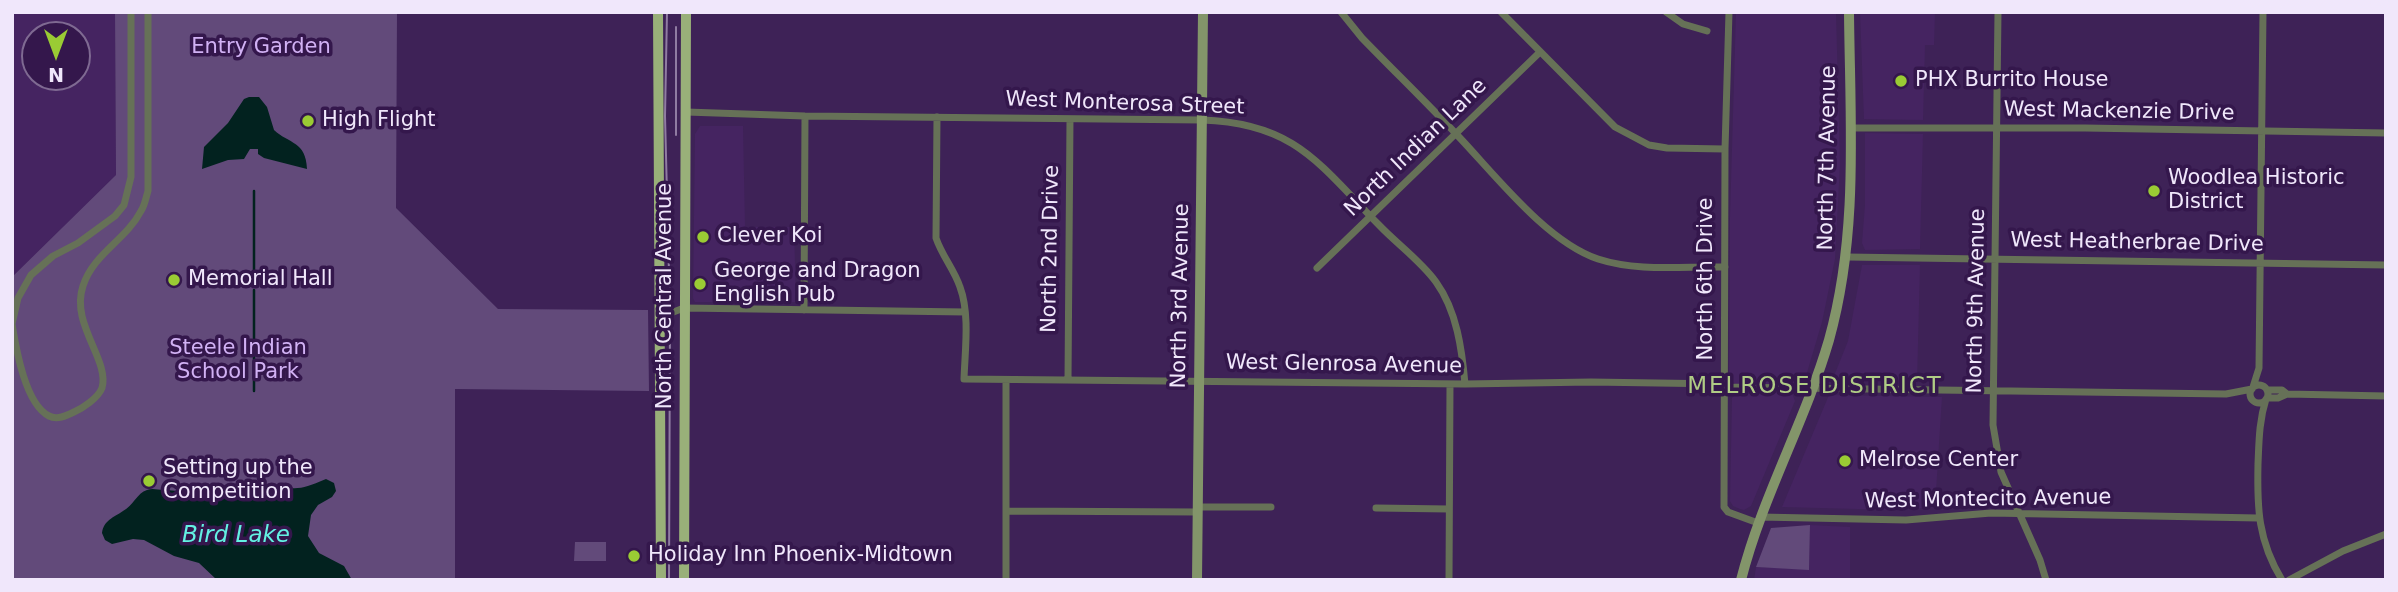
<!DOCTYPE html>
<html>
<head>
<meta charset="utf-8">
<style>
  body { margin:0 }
  #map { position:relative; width:2398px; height:592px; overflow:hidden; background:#3e2257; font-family:"DejaVu Sans",sans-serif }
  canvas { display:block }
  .frame { position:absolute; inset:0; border:14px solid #f0e7fb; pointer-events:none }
  .north { position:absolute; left:21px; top:21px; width:70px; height:70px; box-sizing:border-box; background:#34174c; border:2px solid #7f6a92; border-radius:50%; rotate:180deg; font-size:19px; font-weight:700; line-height:28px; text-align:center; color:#f0e7fb }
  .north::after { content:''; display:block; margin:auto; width:24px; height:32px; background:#9acb34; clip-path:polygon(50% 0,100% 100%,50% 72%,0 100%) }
</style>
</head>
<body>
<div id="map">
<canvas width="2398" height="592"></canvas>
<div class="frame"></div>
<div class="north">N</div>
</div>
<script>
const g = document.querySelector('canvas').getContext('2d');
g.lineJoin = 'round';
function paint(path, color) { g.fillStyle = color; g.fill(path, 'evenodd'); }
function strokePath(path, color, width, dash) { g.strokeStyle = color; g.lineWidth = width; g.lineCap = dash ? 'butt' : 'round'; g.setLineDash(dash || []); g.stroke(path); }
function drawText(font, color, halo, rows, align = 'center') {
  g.font = font + ' "DejaVu Sans",sans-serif'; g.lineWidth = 7; g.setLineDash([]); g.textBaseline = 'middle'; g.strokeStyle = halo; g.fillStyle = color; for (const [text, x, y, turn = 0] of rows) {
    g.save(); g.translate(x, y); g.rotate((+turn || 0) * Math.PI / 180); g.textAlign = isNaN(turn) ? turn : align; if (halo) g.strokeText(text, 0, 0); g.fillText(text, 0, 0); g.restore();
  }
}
paint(new Path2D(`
  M12,12H115L116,175L12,277ZM35,35H77V77H35Z
  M1736,12H1836L1840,164L1835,259L1822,322L1806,376L1803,380L1792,384H1735L1729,380L1730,217Z
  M1860,12H1935L1934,45H1925L1923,120L1864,119Z
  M700,126H743L745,227H794L796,302H695L693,298L695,134Z
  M1865,133L1923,134L1920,249L1865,250L1862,243L1865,205Z
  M1862,265H1920L1917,383L1832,381L1848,341Z
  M1778,392L1792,393L1795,401L1751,506L1744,510L1740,509L1733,506L1730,501L1732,398L1736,394H1770Z
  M1829,395L1942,397L1935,507L1895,510L1782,507Z
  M1810,525L1850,527V580H1754L1756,567L1809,569Z`), '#452461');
paint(new Path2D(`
  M115,12H397L396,208L498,309L648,310L649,391L455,389V580H12V277L116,175Z
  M1810,525L1809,570L1756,567L1771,528Z
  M575,542H606V561H574Z`), '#624a7a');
paint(new Path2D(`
  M249,97H259L267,107L274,130C289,144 306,141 307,169L264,158L258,154V149H250L244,159L228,160L202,169L204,147L228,123L244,99Z
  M326,479L334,483L336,491L332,497L318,505L311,515L308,536L319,553L344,566L352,580H217L199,563L174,556L144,540L133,539L112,544L105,540L102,533C104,520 113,518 123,511C133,506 137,493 147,490C153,488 158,490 163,490C193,491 208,499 237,485L244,492L254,496L267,492L271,485C298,490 300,490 326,479Z`), '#02221f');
strokePath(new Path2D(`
  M254,191V281
  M254,391V290`), '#02221f', 2.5);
strokePath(new Path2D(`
  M1341,12L1362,38C1394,71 1427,103 1459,137C1496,176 1547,242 1598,259C1638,272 1683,266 1725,267
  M1501,12L1615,127L1649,145L1667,148L1725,149
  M1666,12L1683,24L1707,31
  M1729,12L1725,149L1724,507L1728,512L1758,523
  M1998,12L1993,425L2001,472L2040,560L2046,580
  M686,112L805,116L1202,120C1295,123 1319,164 1379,225C1397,244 1421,261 1436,282C1457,311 1462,350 1465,384
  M937,117L936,238C942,256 954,269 960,287C970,314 965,350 964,379L1465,384L1591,382L1724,384
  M1851,128H2085L2386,133
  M1847,257L2386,265
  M1317,268L1540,52
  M804,310L805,116
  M660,317L684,308L965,312
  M12,324C16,348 25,404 49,416C57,420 66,416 74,412C83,408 98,398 102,388C110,360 70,324 83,286C93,254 126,240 141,211C145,205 146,197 148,191V12
  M12,324L18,298L31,275L53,256L78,243L115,216L124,205L131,177V12
  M1068,380L1070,119
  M2250 394a9 9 0 1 1 18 0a9 9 0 1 1-18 0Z
  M1724,387L2226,394L2252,389
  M2253,387L2259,368L2263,12
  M2267,390H2282L2287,394
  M2267,398H2278L2287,394L2386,396
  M2266,399C2259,421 2259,441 2258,464C2257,508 2258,541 2282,580
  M1198,507H1271
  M1376,508L1449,509
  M1006,511L1198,512
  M1760,517L1906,520L1991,513L2258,518
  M1006,580V380
  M1449,580L1450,384
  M2289,580L2343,551L2386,534`), '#667157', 7);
strokePath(new Path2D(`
  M1197,580L1203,12
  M1741,580C1762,497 1805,422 1829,340C1859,233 1850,122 1849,12`), '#83956a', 10);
strokePath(new Path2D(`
  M658,12L661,580
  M684,580L686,12`), '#99b079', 10);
strokePath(new Path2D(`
  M667,12L665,116L670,313L669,580
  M676,135V27`), '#907ca2', 2);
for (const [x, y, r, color] of [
  [1901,81,7,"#9acb34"],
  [308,121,7,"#9acb34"],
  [2154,191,7,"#9acb34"],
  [703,237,7,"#9acb34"],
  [174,280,7,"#9acb34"],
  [700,284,7,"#9acb34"],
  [1845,461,7,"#9acb34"],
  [149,481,7,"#9acb34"],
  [634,556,7,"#9acb34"]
]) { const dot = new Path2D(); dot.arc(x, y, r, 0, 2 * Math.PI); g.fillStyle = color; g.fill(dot); strokePath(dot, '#34174c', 2.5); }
drawText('21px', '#d1b1f4', '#34174c', [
  ["Entry Garden",261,48],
  ["Steele Indian",238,349],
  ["School Park",238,373]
]);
drawText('21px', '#f0e7fb', '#34174c', [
  ["PHX Burrito House",1915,81],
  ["High Flight",322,121],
  ["Woodlea Historic",2168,179],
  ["District",2168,203],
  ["Clever Koi",717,237],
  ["George and Dragon",714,272],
  ["English Pub",714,296],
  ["Memorial Hall",188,280],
  ["Melrose Center",1859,461],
  ["Setting up the",163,469],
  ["Competition",163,493],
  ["Holiday Inn Phoenix-Midtown",648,556]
], 'left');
drawText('21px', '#f0e7fb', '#34174c', [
  ["West Monterosa Street",1125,104,2],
  ["West Mackenzie Drive",2119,112,1],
  ["North Indian Lane",1416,148,-44],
  ["North 7th Avenue",1828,158,-89],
  ["West Heatherbrae Drive",2137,243,1],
  ["North 2nd Drive",1051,249,-89],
  ["North 6th Drive",1707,279,-90],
  ["North Central Avenue",666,296,-90],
  ["North 3rd Avenue",1181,296,-89],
  ["North 9th Avenue",1977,301,-89],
  ["West Glenrosa Avenue",1344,365,1],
  ["West Montecito Avenue",1988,500,-1]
]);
g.letterSpacing = '2px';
drawText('23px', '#b0cc85', '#34174c', [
  ["MELROSE DISTRICT",1815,387]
]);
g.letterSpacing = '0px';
drawText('italic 23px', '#63f1e3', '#34174c', [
  ["Bird Lake",236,536]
]);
</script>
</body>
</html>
